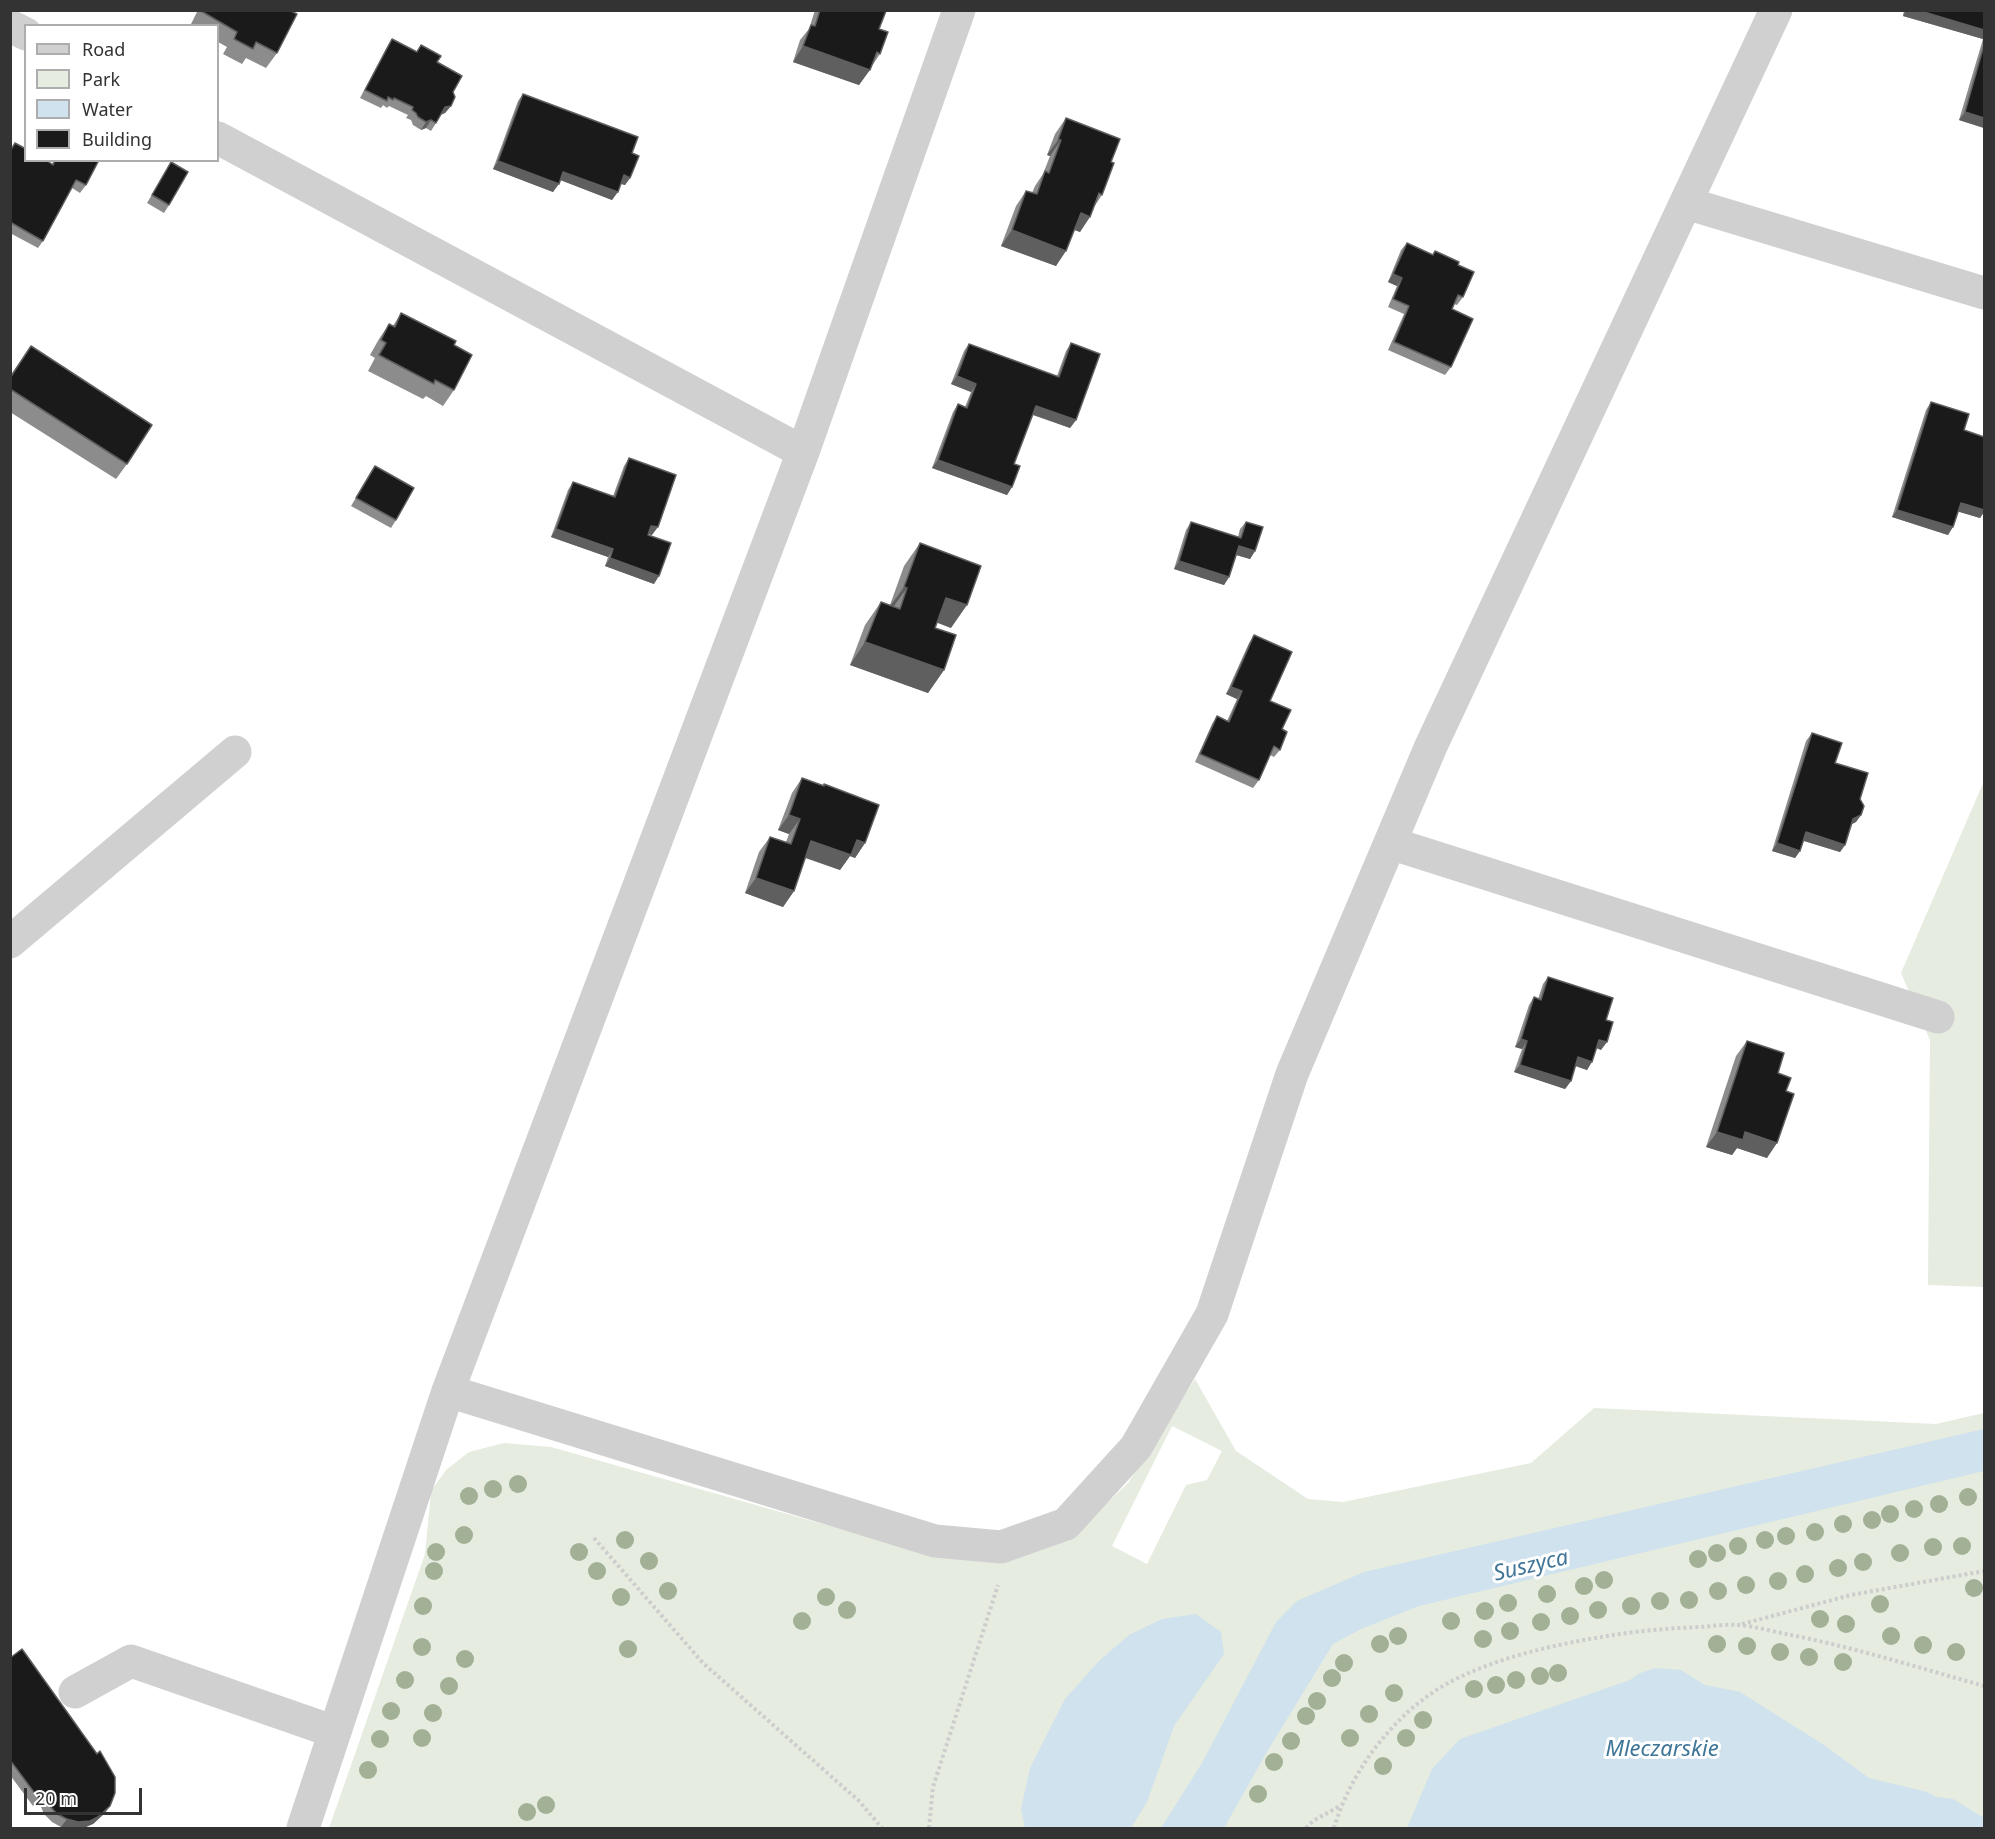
<!DOCTYPE html>
<html>
<head>
<meta charset="utf-8">
<style>
  body { margin:0 }
  #map { position:relative; width:1995px; height:1839px; overflow:hidden; background:#fff; font-family:"Noto Sans",sans-serif }
  canvas { display:block }
  .frame { position:absolute; inset:0; border:12px solid #333; pointer-events:none }
  .legend { position:absolute; left:24px; top:24px; width:195px; height:138px; box-sizing:border-box; background:#fff; border:2px solid #adadad; margin:0; padding:8px 10px; list-style:none; font-size:18px; color:#333 }
  .legend li { display:flex; align-items:center; gap:12px; height:30px }
  .legend b { width:30px; border:2px solid #adadad }
  .scale { position:absolute; left:24px; top:1788px; width:118px; height:27px; box-sizing:border-box; border:3px solid #333; border-top:0; padding-left:8px; font-size:18px; line-height:21px; white-space:nowrap; color:#333; -webkit-text-stroke:4px #fff; paint-order:stroke }
</style>
</head>
<body>
<div id="map">
<canvas width="1995" height="1839"></canvas>
<div class="frame"></div>
<ul class="legend">
<li><b style="height:8px;background:#d0d0d0"></b>Road</li>
<li><b style="height:16px;background:#e6ecdf"></b>Park</li>
<li><b style="height:16px;background:#cfe2ee"></b>Water</li>
<li><b style="height:16px;background:#1a1a1a"></b>Building</li>
</ul>
<div class="scale">20 m</div>
</div>
<script>
const g = document.querySelector('canvas').getContext('2d');
g.lineJoin = 'round';
function paint(path, color) { g.fillStyle = color; g.fill(path, 'evenodd'); }
function strokePath(path, color, width, dash) { g.strokeStyle = color; g.lineWidth = width; g.lineCap = dash ? 'butt' : 'round'; g.setLineDash(dash || []); g.stroke(path); }
function drawText(font, color, halo, rows, align = 'center') {
  g.font = font + ' "Noto Sans",sans-serif'; g.lineWidth = 6; g.setLineDash([]); g.textBaseline = 'middle'; g.strokeStyle = halo; g.fillStyle = color; for (const [text, x, y, turn = 0] of rows) {
    g.save(); g.translate(x, y); g.rotate((+turn || 0) * Math.PI / 180); g.textAlign = isNaN(turn) ? turn : align; if (halo) g.strokeText(text, 0, 0); g.fillText(text, 0, 0); g.restore();
  }
}
paint(new Path2D(`
  M1984,781V1287L1928,1285L1930,1040L1901,973Z
  M1195,1379L1236,1451L1308,1499L1343,1502L1531,1463L1594,1408L1936,1424L1984,1413V1828H329L425,1554L431,1491L446,1470L469,1452L504,1443L551,1447L943,1558L1078,1531L1128,1483ZM1172,1426L1222,1451L1207,1480L1186,1485L1147,1564L1112,1546Z`), '#e6ecdf');
paint(new Path2D(`
  M1984,1429V1471L1419,1606L1361,1629L1333,1644L1268,1750L1224,1828H1161L1202,1763L1276,1622L1297,1601L1364,1572Z
  M1196,1614L1221,1632L1224,1654L1174,1726L1147,1802L1131,1828H1025L1021,1809L1030,1768L1065,1699L1100,1660L1129,1635L1162,1619Z
  M1655,1668L1681,1670L1705,1685L1740,1692L1824,1745L1869,1778L1927,1792L1936,1797L1953,1799L1984,1818V1828H1407L1432,1769L1460,1739L1630,1680L1638,1674Z`), '#cfe2ee');
strokePath(new Path2D(`
  M594,1538L703,1663L859,1801L882,1828
  M1742,1624L1851,1595L1984,1571
  M929,1828L933,1787L998,1585
  M1306,1828L1313,1821L1340,1806
  M1334,1828C1351,1770 1396,1711 1450,1682C1502,1655 1562,1643 1620,1634C1647,1630 1674,1628 1701,1627C1713,1626 1726,1624 1737,1625C1755,1626 1774,1632 1791,1635C1856,1648 1920,1668 1984,1686`), '#cdcdcd', 4, [3, 3]);
strokePath(new Path2D(`
  M10,26L26,34
  M218,138L803,452
  M1686,203L1984,293
  M1390,843L1938,1017
  M10,942L235,752
  M448,1391L935,1541L1001,1547L1066,1524L1136,1447L1212,1314L1292,1074L1431,746L1776,10
  M75,1692L131,1661L335,1732
  M303,1828L448,1391L803,452L959,10`), '#d0d0d0', 33);
g.fillStyle = '#a2b095';
for (const [x, y] of [
  [518,1484],
  [493,1489],
  [469,1496],
  [1968,1497],
  [1939,1504],
  [1914,1509],
  [1890,1514],
  [1872,1520],
  [1843,1524],
  [1815,1532],
  [464,1535],
  [1786,1536],
  [625,1540],
  [1765,1540],
  [1738,1546],
  [1962,1546],
  [1933,1547],
  [436,1552],
  [579,1552],
  [1717,1553],
  [1900,1553],
  [1698,1559],
  [649,1561],
  [1863,1562],
  [1838,1568],
  [434,1571],
  [597,1571],
  [1805,1574],
  [1604,1580],
  [1778,1581],
  [1746,1585],
  [1584,1586],
  [1974,1588],
  [668,1591],
  [1718,1591],
  [1547,1594],
  [621,1597],
  [826,1597],
  [1689,1600],
  [1660,1601],
  [1508,1603],
  [1880,1604],
  [423,1606],
  [1631,1606],
  [847,1610],
  [1598,1610],
  [1485,1611],
  [1570,1616],
  [1820,1619],
  [802,1621],
  [1451,1621],
  [1541,1622],
  [1846,1624],
  [1510,1631],
  [1398,1636],
  [1891,1636],
  [1483,1639],
  [1380,1644],
  [1717,1644],
  [1923,1645],
  [1747,1646],
  [422,1647],
  [628,1649],
  [1780,1652],
  [1956,1652],
  [1809,1657],
  [465,1659],
  [1843,1662],
  [1344,1663],
  [1558,1673],
  [1540,1676],
  [1332,1678],
  [405,1680],
  [1516,1680],
  [1496,1685],
  [449,1686],
  [1474,1689],
  [1394,1693],
  [1317,1701],
  [391,1711],
  [433,1713],
  [1369,1714],
  [1306,1716],
  [1423,1720],
  [422,1738],
  [1350,1738],
  [1406,1738],
  [380,1739],
  [1291,1741],
  [1274,1762],
  [1383,1766],
  [368,1770],
  [1258,1794],
  [546,1805],
  [527,1812]
]) { g.beginPath(); g.arc(x, y, 9, 0, 2 * Math.PI); g.fill(); }
paint(new Path2D(`
  M198,10H289L277,53L266,68L246,58L242,64L223,54L227,47L218,42V26H190Z
  M815,10L886,11L879,29L880,54L859,85L793,62L800,40L809,29Z
  M1904,10H1984V128L1959,120L1983,39L1903,16Z
  M392,39L416,52L421,45L437,62L453,92L451,106L445,113L441,115L431,131L426,128L421,130L413,125L411,120L406,118L408,115L389,106L387,108L383,105L381,108L360,98L387,47Z
  M523,94L632,153L630,178L625,185L621,184L612,200L560,180L553,192L493,169L518,101Z
  M1066,118L1111,162L1102,195L1094,207L1080,232L1074,230L1056,266L1001,246L1016,206L1026,191L1032,193L1035,186L1043,174L1050,156L1047,155L1055,134Z
  M10,147L52,164L54,160H99L86,185L80,193L72,188L43,241L38,248L10,233Z
  M171,162L169,205L164,213L147,203Z
  M1407,243L1432,255L1435,251L1458,265L1463,297L1457,305L1454,304L1452,309L1451,367L1445,375L1388,350L1404,314L1388,307L1397,286L1388,282L1401,250Z
  M401,313L454,345V390L443,406L426,396L423,399L368,371L375,358L370,355L379,339L389,324L393,326Z
  M1071,343L1076,420L1070,428L1033,414L1014,464L1012,487L1007,495L932,468L953,412L958,404L965,407L971,392L951,384L964,351L969,344L1057,376L1066,351Z
  M31,346L127,464L116,479L10,412V376Z
  M1931,402L1964,430L1984,437V512L1980,518L1958,511L1948,535L1892,517L1926,410Z
  M629,458L652,535L648,534L654,584L605,566L608,557L551,537L568,490L573,482L613,496L624,466Z
  M375,466L396,520L391,528L351,506Z
  M1191,522L1238,537L1240,529L1246,522L1255,551L1250,559L1236,555L1229,577L1224,585L1174,569L1186,530Z
  M920,543L951,628L937,622L935,628L944,670L928,693L850,665L865,625L881,602L890,605L904,566Z
  M1254,635L1270,701L1282,729L1280,750L1274,757L1270,755L1259,780L1253,788L1195,762L1212,724L1217,716L1227,721L1237,699L1226,694L1249,643Z
  M1812,733L1835,763L1860,799L1861,815L1856,822L1852,824L1845,845L1840,852L1804,841L1800,851L1795,858L1772,851L1806,741Z
  M802,778L823,785L824,784L865,843L855,858L850,856L840,870L805,858L794,891L783,907L745,893L759,852L770,837L786,842L789,834L778,830L792,793Z
  M1548,977L1606,1020L1601,1050L1597,1048L1587,1070L1575,1066L1571,1081L1565,1089L1514,1072L1522,1049L1515,1047L1529,1005L1534,997L1538,999L1543,984Z
  M1747,1041L1778,1073L1786,1091L1767,1158L1737,1148L1732,1155L1706,1147L1736,1056Z
  M10,1658L105,1813L93,1824L61,1827L52,1822L44,1814L39,1802L33,1806L10,1775Z`), '#8c8c8c');
paint(new Path2D(`
  M1906,10H1917L1984,30V37L1983,39L1903,16Z
  M803,46L870,70L859,85L793,62Z
  M451,106L445,113L440,115L445,107Z
  M1965,112L1984,118V128L1959,120Z
  M431,120L426,128L421,130L426,122Z
  M1058,140H1061L1050,156L1047,155Z
  M498,161L559,184L553,192L493,169Z
  M563,172L618,192L612,200L558,179Z
  M624,175L630,178L625,185L618,183Z
  M1081,213L1090,217L1080,232L1070,228Z
  M1012,230L1066,251L1056,266L1001,246Z
  M1393,274L1402,278L1397,286L1388,282Z
  M957,376L976,384L971,392L951,384Z
  M1036,406L1076,420L1070,428L1030,414Z
  M938,460L1012,487L1007,495L932,468Z
  M1961,503L1984,510V512L1980,518L1956,511Z
  M1897,510L1953,527L1948,535L1892,517Z
  M651,526L658,527L652,535L645,533Z
  M556,529L613,549L608,557L551,537Z
  M1239,546L1255,551L1250,559L1233,554Z
  M610,558L659,576L654,584L605,566Z
  M1179,561L1229,577L1224,585L1174,569Z
  M904,587L907,588L891,610L888,609Z
  M946,598L967,605L951,628L930,620Z
  M865,642L944,670L928,693L850,665Z
  M1231,687L1242,691L1237,699L1226,694Z
  M789,815L800,819L789,834L778,830Z
  M1861,815L1856,822L1848,826L1853,819Z
  M1806,832L1845,845L1840,852L1801,840Z
  M857,840L865,843L855,858L850,856L840,870L801,856L811,841Z
  M1777,843L1800,851L1795,858L1772,851Z
  M756,878L794,891L783,907L745,893Z
  M1521,1039L1527,1041L1522,1049L1515,1047Z
  M1599,1040L1607,1042L1601,1050L1594,1047Z
  M1578,1057L1592,1062L1587,1070L1573,1065Z
  M1520,1065L1571,1081L1565,1089L1514,1072Z
  M1717,1132H1745L1777,1143L1767,1158L1737,1148L1732,1155L1706,1147Z
  M45,1794L39,1802L33,1806L39,1799Z
  M110,1806L105,1813L93,1824L84,1828H68L61,1827L67,1819Z`), '#5f5f5f');
const building = new Path2D(`
  M289,10L297,14L277,53L256,42L253,49L234,39L237,32L201,11Z
  M820,10L886,11L879,29L888,32L880,54L877,52L870,70L803,46L811,25L815,26Z
  M1917,10H1984V30Z
  M392,39L417,52L421,45L441,56L437,62L462,76L453,92L455,97L451,106L445,107L436,123L431,120L426,122L418,117L416,113L412,110L413,107L394,98L393,100L388,97L387,101L365,90Z
  M1984,45V118L1965,112Z
  M523,94L638,137L632,153L639,156L630,178L624,175L618,192L563,172L559,184L498,161Z
  M1066,118L1120,139L1111,162L1114,163L1102,195L1099,193L1090,217L1081,213L1066,251L1012,230L1026,191L1037,194L1045,171L1049,173L1061,140H1058Z
  M15,143L26,149V160H46L53,165L55,160H99L86,185L76,180L43,241L10,222V147L12,148Z
  M171,162L188,172L169,205L152,195Z
  M1407,243L1433,255L1435,251L1459,262L1458,265L1474,272L1463,297L1458,295L1452,309L1473,319L1451,367L1394,342L1409,306L1393,299L1402,278L1393,274Z
  M401,313L456,341L454,345L472,355L454,390L435,380L434,384L379,355L386,343L381,340L389,324L395,327Z
  M1071,343L1100,354L1076,420L1036,406L1014,464L1020,466L1012,487L938,460L958,404L967,408L976,384L957,376L969,344L1059,377Z
  M31,346L152,425L127,464L10,389V378Z
  M1931,402L1969,414L1964,430L1984,437V510L1961,503L1953,527L1897,510Z
  M629,458L676,475L658,527L651,526L648,535L671,543L659,576L610,558L613,549L556,529L573,482L615,497Z
  M375,466L414,488L396,520L356,498Z
  M1191,522L1241,538L1246,522L1263,527L1255,551L1239,546L1229,577L1179,561Z
  M920,543L981,566L967,605L946,598L935,628L956,635L944,670L865,642L881,602L900,609L907,588L904,587Z
  M1254,635L1292,652L1270,701L1291,710L1282,729L1287,732L1280,750L1274,746L1259,780L1200,754L1217,716L1229,722L1242,691L1231,687Z
  M1812,733L1842,743L1835,763L1868,773L1860,799L1864,806L1861,815L1853,819L1845,845L1806,832L1800,851L1777,843Z
  M802,778L824,786V784L879,805L865,843L857,840L851,855L811,841L794,891L756,878L770,837L791,844L800,819L789,815Z
  M1548,977L1613,998L1606,1020L1613,1022L1607,1042L1599,1040L1592,1062L1578,1057L1571,1081L1520,1065L1527,1041L1521,1039L1534,997L1541,1000Z
  M1747,1041L1784,1053L1778,1073L1791,1078L1786,1091L1794,1094L1777,1143L1745,1132L1743,1140L1717,1132Z
  M22,1649L97,1754L100,1751L115,1777V1793L110,1806L98,1817L90,1821L78,1822L67,1819L57,1814L50,1806L45,1794L39,1799L10,1760V1658Z`);
paint(building, '#1a1a1a');
strokePath(building, '#5f5f5f', 1.5);
drawText('italic 22px', '#3f7597', '#fff', [
  ["Suszyca",1531,1566,-13],
  ["Mleczarskie",1662,1750]
]);
</script>
</body>
</html>
